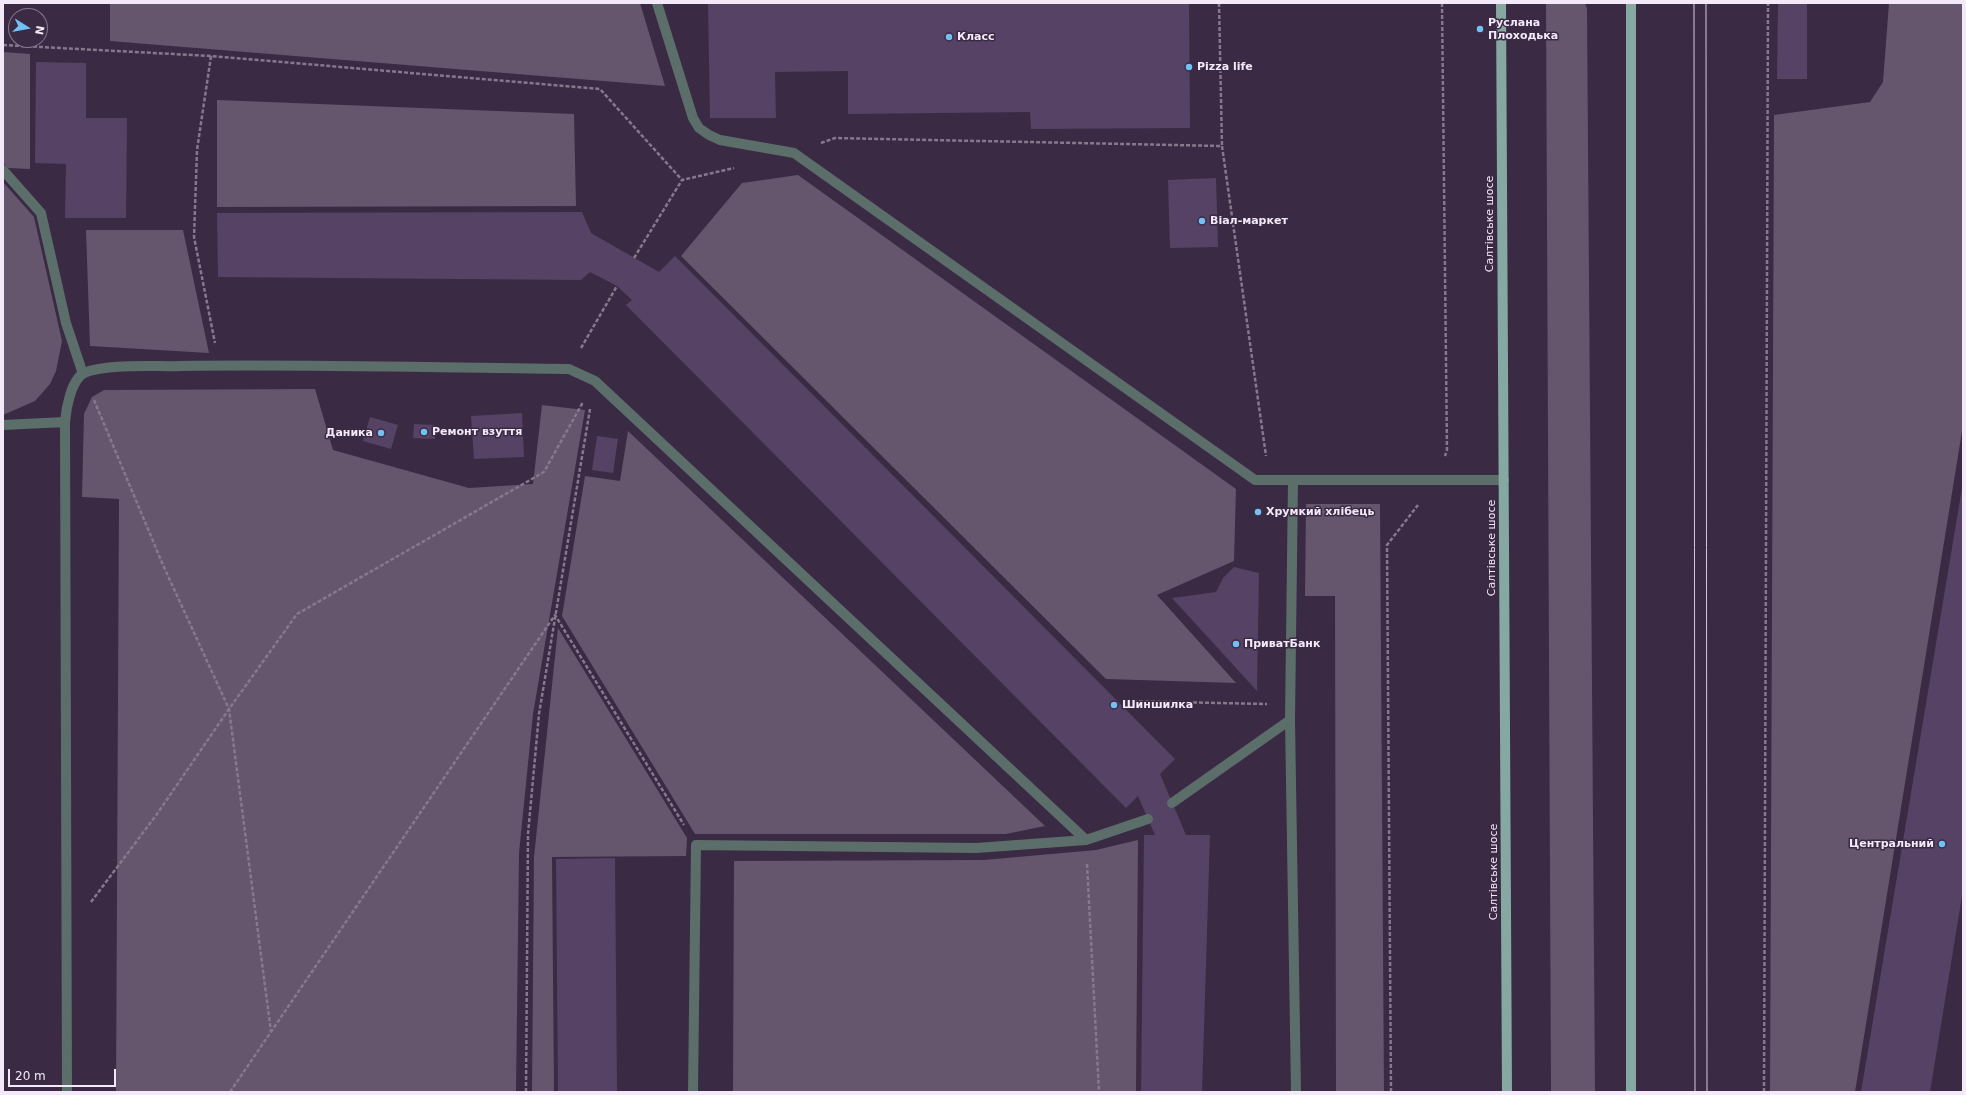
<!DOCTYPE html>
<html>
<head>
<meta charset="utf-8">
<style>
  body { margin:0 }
  #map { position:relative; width:1966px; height:1095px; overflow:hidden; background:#3b2a43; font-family:"DejaVu Sans",sans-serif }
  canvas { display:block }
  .frame { position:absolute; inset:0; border:4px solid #f3e9f9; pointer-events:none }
  .north { position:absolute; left:8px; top:8px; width:40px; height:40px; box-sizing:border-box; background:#3b2a43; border:1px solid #85768c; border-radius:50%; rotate:101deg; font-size:11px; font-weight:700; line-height:16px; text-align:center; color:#f3e9f9 }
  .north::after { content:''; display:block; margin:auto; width:14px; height:18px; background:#72c1f5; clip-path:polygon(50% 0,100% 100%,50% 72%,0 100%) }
  .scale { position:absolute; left:8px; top:1069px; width:108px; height:18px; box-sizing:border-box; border:2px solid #f3e9f9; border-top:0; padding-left:5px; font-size:12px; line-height:14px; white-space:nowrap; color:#f3e9f9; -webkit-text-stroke:3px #3b2a43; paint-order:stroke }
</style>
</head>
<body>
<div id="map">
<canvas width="1966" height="1095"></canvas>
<div class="frame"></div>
<div class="north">N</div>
<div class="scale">20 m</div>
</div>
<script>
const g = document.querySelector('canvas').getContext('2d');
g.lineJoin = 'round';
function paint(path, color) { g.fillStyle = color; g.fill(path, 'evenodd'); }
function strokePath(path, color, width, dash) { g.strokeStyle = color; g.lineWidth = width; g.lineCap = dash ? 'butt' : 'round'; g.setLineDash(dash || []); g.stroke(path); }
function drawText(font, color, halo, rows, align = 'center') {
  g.font = font + ' "DejaVu Sans",sans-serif'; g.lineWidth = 3; g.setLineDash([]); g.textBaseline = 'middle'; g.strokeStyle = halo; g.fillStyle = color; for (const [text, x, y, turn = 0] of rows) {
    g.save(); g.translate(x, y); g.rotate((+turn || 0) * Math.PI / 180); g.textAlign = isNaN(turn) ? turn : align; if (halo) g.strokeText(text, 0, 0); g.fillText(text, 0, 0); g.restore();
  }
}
paint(new Path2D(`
  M110,3H640L665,86L110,41Z
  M1546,3H1585L1587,9L1595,1092H1551Z
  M1889,3H1963V425L1855,1092H1770L1774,115L1870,102L1883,82Z
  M3,52L30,54V169L8,168L3,163Z
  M217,100L574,114L576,206L217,207Z
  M798,175L1236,489L1234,561L1157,595L1236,683L1106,679L681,256L742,183Z
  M3,182L34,217L62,341L56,371L50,384L35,401L3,415Z
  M86,230H183L209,353L90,346Z
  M315,389L333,450L469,488L533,484L542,405L585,410L533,714L519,853L516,1092H116L119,499L82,497L84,414L92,397L104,390Z
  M628,431L1045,826L1006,834H695L562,616L585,476L620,481Z
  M1306,504H1380L1384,1092H1336L1335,596H1305Z
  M558,628L687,838L686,856L552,857L554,1092H532L534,857Z
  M1138,840L1136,1092H733L734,861L984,860L1096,850Z`), '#65556d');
paint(new Path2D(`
  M708,3H1189L1190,128L1031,129L1030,112L848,114V71L775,72L776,118H710Z
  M1778,3H1807V79H1777Z
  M36,62L86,63V118H127L126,218H65L66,164L35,163Z
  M1216,178L1218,247L1170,248L1168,180Z
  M582,212L591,233L659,272L675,256L1175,759L1160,774L1186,835H1210L1202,1092H1141L1144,835H1155L1138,796L1126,808L626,305L632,300L617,286L590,272L581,280L218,277L217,213Z
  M522,413L524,457L474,459L471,416Z
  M370,417L398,425L391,449L363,441Z
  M414,424L435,425V439L413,438Z
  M597,436L618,439L613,473L592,470Z
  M1962,488L1963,890L1930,1092H1861Z
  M1234,567L1259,573L1257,691L1172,598L1216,592L1223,578Z
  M615,858L617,1092H558L556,859Z`), '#564264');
strokePath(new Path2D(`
  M1219,3L1222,146
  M1442,3L1447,450L1445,456
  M3,45L211,56L600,89L682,180
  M211,56L197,150L194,237L215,343
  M821,143L835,138L1222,146L1266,456
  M634,258L682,180L734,168
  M581,348L617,286
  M94,400L163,565L229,709L271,1032
  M1127,701L1267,704
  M1087,864L1099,1092
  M91,902L157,814L229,709L297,614L544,472L583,402
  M230,1092L555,615L684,825
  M526,1092L528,834L539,714L590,409
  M1391,1092L1387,545L1418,505
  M1764,1092L1768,3`), '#86788d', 2.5, [4, 2]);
strokePath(new Path2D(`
  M657,3L693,118L699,128L709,135L720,140L794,153L1255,480H1504
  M3,170L41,213L66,323L83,374
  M65,422C66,409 71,380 84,373C106,363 156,367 181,366C310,364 440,368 569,369L595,381L1086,840L1148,819
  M3,425L65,422L67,1092
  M1290,720L1296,1092
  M1172,803L1290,720L1293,480
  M693,1092L696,845L976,848L1086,840`), '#5c6e6a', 10);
strokePath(new Path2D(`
  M1501,3L1507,1092
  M1631,3V1092`), '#85a9a1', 10);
strokePath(new Path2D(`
  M1694,3L1695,1092
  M1706,3L1707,1092`), '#d7cbdd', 1);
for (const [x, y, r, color] of [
  [1480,29,4,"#72c1f5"],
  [949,37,4,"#72c1f5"],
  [1189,67,4,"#72c1f5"],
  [1202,221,4,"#72c1f5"],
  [424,432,4,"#72c1f5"],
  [381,433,4,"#72c1f5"],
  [1258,512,4,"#72c1f5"],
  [1236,644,4,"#72c1f5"],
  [1114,705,4,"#72c1f5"],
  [1942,844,4,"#72c1f5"]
]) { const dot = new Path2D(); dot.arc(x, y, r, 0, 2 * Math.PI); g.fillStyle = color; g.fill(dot); strokePath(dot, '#3b2a43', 1.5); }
drawText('bold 11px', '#f3e9f9', '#3b2a43', [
  ["Руслана",1488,23],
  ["Плоходька",1488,36],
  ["Класс",957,37],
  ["Pizza life",1197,67],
  ["Віал-маркет",1210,221],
  ["Ремонт взуття",432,432],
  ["Даника",373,433,"right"],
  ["Хрумкий хлібець",1266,512],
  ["ПриватБанк",1244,644],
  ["Шиншилка",1122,705],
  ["Центральний",1934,844,"right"]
], 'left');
drawText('11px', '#f3e9f9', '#3b2a43', [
  ["Салтівське шосе",1490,224,-90],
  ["Салтівське шосе",1492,548,-90],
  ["Салтівське шосе",1494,872,-90]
]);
</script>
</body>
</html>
